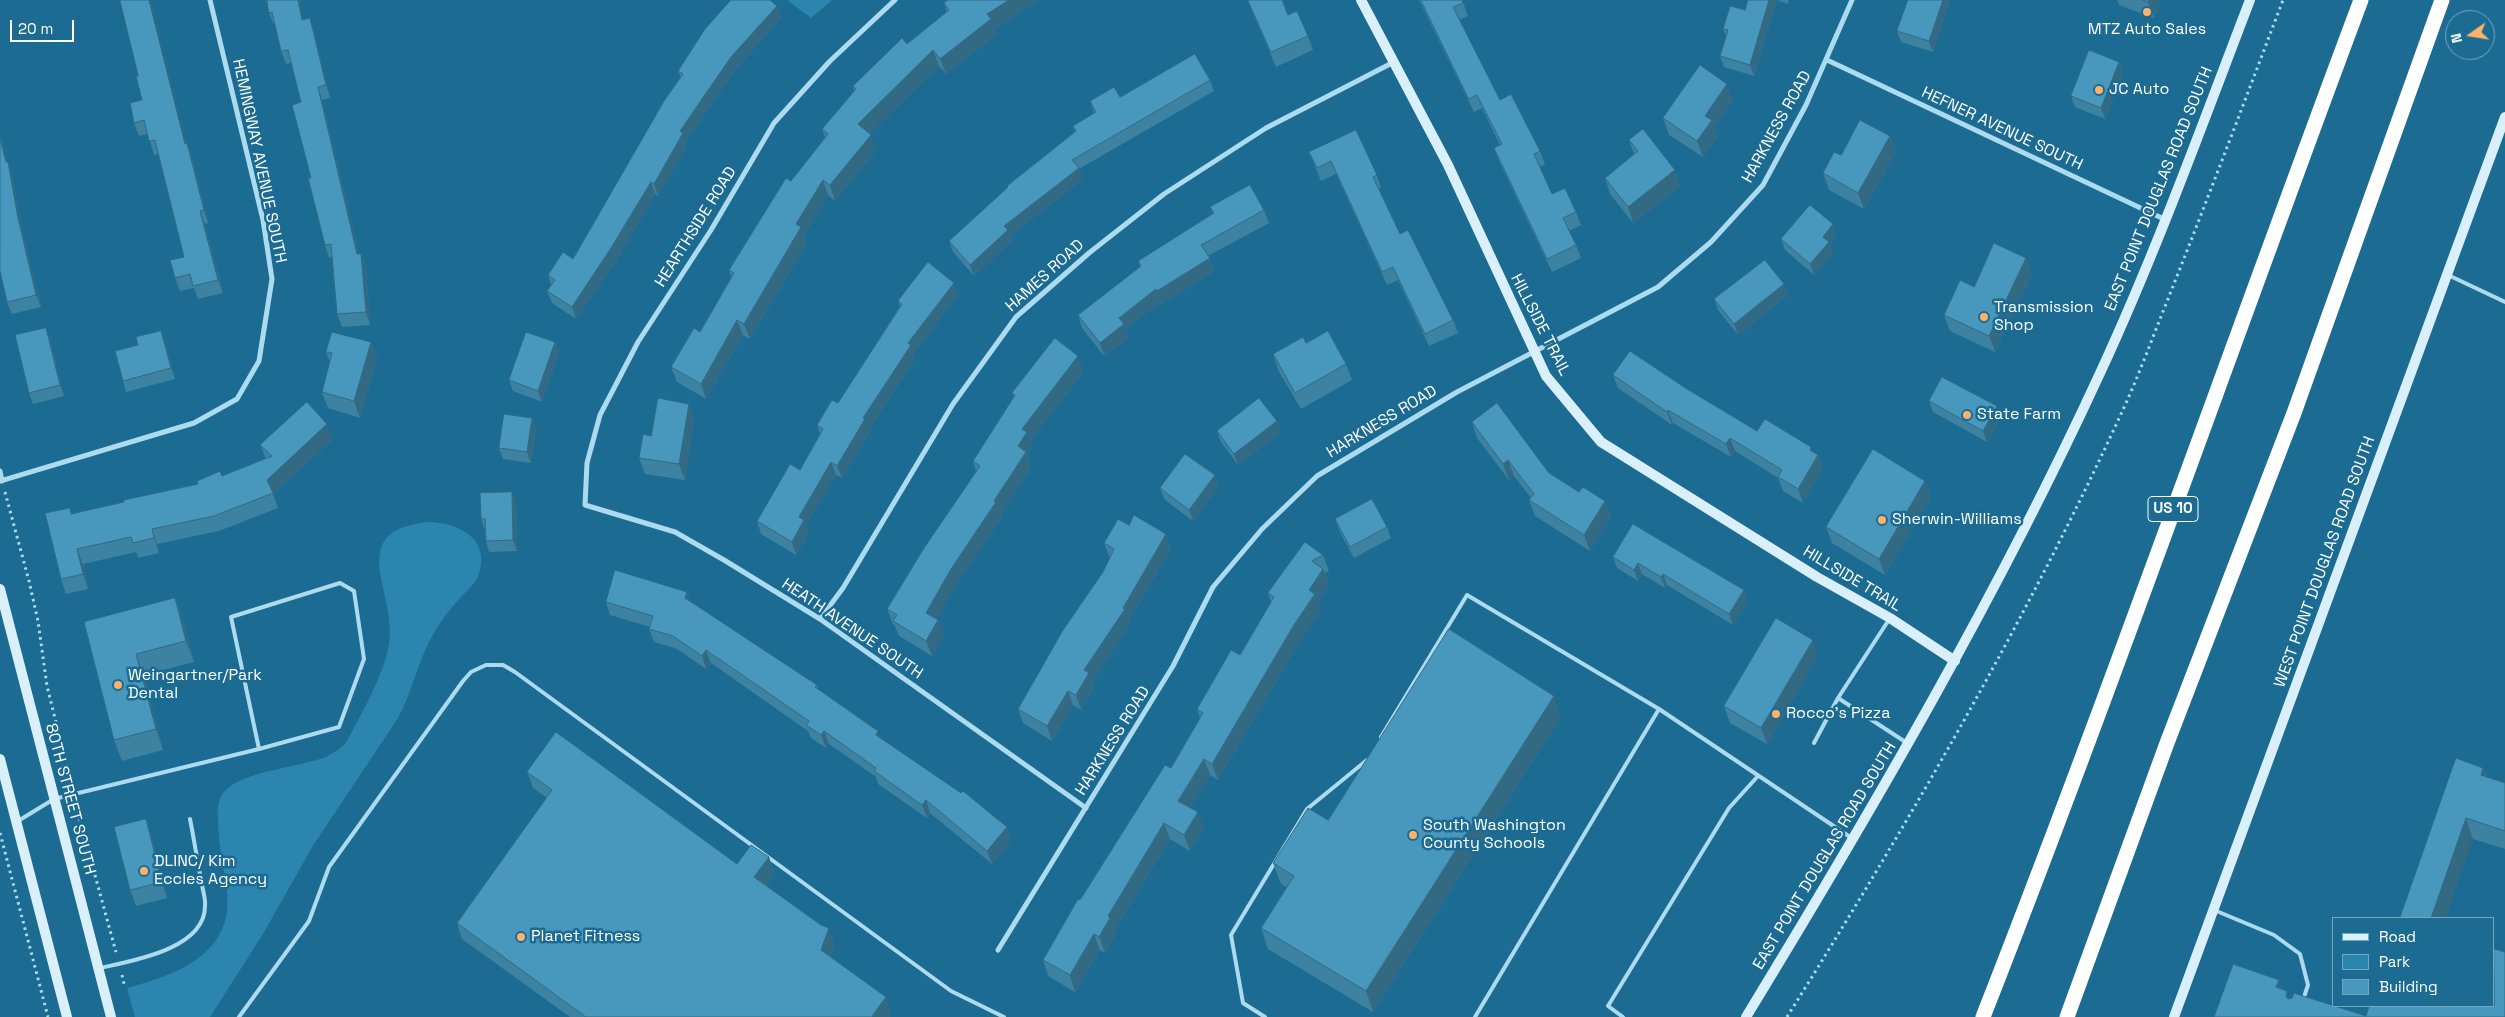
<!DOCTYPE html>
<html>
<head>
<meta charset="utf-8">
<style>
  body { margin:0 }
  #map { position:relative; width:2505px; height:1017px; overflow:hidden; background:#1b6b93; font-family:"Space Grotesk",sans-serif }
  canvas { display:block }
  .legend { position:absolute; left:2332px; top:917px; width:162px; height:90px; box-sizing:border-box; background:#1b6b93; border:1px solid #76a6be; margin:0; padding:6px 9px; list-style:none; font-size:15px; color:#fff }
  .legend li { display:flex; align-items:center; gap:10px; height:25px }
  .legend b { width:25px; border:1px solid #76a6be }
  .north { position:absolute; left:2445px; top:10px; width:50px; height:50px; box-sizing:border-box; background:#1b6b93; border:1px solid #76a6be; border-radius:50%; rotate:257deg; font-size:14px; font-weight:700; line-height:20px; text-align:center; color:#fff }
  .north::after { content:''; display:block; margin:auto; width:18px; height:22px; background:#ffb16a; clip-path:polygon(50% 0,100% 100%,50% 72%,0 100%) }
  .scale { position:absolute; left:10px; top:20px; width:64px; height:22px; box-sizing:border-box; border:2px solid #fff; border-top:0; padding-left:6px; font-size:15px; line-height:18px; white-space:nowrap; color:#fff; -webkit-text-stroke:4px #1b6b93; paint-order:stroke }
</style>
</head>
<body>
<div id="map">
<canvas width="2505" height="1017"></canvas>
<ul class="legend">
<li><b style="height:6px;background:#d9f0fb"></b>Road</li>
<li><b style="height:14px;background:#2b85af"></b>Park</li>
<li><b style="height:14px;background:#4897bc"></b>Building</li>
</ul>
<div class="north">N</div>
<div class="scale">20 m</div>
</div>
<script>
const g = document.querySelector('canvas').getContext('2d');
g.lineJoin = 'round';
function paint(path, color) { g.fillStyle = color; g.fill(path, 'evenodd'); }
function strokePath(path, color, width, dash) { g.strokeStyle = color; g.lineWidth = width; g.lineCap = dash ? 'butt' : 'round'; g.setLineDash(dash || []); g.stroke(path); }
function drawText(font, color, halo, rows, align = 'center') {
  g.font = font + ' "Space Grotesk",sans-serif'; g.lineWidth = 5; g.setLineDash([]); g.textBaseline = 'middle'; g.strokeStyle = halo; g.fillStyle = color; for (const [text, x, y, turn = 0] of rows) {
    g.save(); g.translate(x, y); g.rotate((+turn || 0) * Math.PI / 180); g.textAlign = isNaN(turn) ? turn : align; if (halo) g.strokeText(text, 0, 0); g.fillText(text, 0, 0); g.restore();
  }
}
paint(new Path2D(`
  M787,0H832L811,18Z
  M428,522C460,522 494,541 477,579C473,585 467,591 462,596C451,608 441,620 434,633C418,659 413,691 398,718L314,844L263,934L210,1017H135L127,988C176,975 234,954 227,891C224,867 218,844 218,819C217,808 218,796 228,788C248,771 299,767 326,757L338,750L346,743C361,714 383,677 389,645C398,593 342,531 428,522Z`), '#2b85af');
strokePath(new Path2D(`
  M5,492L29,581L38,621L47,686L71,783
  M76,806L116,952
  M0,833L48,1017
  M122,975L124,984
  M1787,1017C1909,822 2025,623 2121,414C2137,380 2150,344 2164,309C2205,206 2244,103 2283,0`), '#acdaef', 3, [2.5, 4]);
strokePath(new Path2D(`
  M2448,275L2505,302
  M1890,618L1838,698L1907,743
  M1381,737L1467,595L1659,709
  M1814,743L1838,698
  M18,821L54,799L259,749L231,617L340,583L354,591L364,659L339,727L259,749
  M2214,910L2274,935L2300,954L2308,985L2303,1000
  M100,968C132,961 205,949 205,906C206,898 202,888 201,880C197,859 194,839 190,819
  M239,1017L309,921L329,867L463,681L471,672L486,665H503L515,672L951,991L1004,1017
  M1265,1017L1243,1003L1231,935L1307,809L1367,760
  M1475,1017L1659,709L1853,839
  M1623,1017L1608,1006L1729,808L1758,776`), '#acdaef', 4);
strokePath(new Path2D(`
  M895,0L830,61L774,123L711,230L638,342L600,415L587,463L585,505L675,532L724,560L820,619L1086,808
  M1827,60L2166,220
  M0,471L2,481
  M0,481L194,423L237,399L259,361L272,279L263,220L210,0
  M820,619L843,588L953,404L1016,317L1089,253L1164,194L1266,128L1394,62
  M998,950L1173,666L1213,587L1262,529L1317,476L1457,392L1658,287L1711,242L1763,185L1806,105L1852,0`), '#acdaef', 5);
strokePath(new Path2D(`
  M1361,0L1448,165L1546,376L1601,442L1817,577L1890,618L1955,661
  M0,589L111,1017
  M0,759L67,1017
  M1746,1017C1874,807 1998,595 2101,371C2157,250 2202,125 2250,0
  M2174,1017L2505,117`), '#d9f0fb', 10);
strokePath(new Path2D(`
  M1983,1017C2115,680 2234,339 2361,0
  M2067,1017L2167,743L2294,413L2442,0`), '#fff', 15);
paint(new Path2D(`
  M267,0L304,20L310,18L314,31L330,98L322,100L359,254H361L366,267L370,325L342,327L337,314L332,257L329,258L325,245L311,178L301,102L291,63L286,64L281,51L275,25H274L269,13Z
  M948,0H1039L994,29L996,35L946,74L939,66L869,134L876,151L835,201L828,195L804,236L807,243L750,339L743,335L706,399L677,382L671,367L700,332L731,277L729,270L791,181L825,138L822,129L854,91L853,86L947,12L944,3Z
  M1247,0H1282L1288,15L1308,36L1313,50L1276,67Z
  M1419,0H1462L1468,16L1459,20L1500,100L1540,151L1545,164L1540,167L1552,194L1576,212L1581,225L1569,231L1576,245L1581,258L1552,272L1499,161L1494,148L1500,145L1482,108L1474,112Z
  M1748,0H1789L1788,4L1777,0L1754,76L1724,67L1720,56L1726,36L1723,29L1745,10Z
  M1908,0H1948L1949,3L1933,52L1901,42L1897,31Z
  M2117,0H2161L2154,18L2119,5Z
  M777,6L781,18L736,69L686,141L687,145L658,196L655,194L616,261L576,319L552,303L547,291L551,285L548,275L573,259L681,78L678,71Z
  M2119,62L2123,73L2105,119L2075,107L2071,96Z
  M1210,80L1214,91L1079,169L1083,179L1010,236L1012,241L974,276L953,252L949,241L1008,188L1007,186L1075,132L1073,126L1094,113L1090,101L1120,97Z
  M142,100L186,143H187L192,156L208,223L205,224L223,293L198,299L194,288L180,291L175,278L184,257L158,154L154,155L148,134L139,136L134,123Z
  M1733,100L1714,127L1718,136L1703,157L1669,135L1663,118Z
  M0,134L7,162L12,174L22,230L41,307L12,314L7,302L0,271Z
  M1890,136L1896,152L1864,209L1829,190L1823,173L1841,155Z
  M1629,140L1681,186L1633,223L1610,194L1605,178L1634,154Z
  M1309,152L1377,175L1381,188L1379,189L1400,234L1453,320L1458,333L1429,346L1398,280L1387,285L1336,174L1321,181L1314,164Z
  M1210,207L1264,210L1269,223L1208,256L1214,271L1162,304L1161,302L1125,329L1129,338L1104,356L1082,328L1078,315L1140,267L1138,261L1213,214Z
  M1837,235L1830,244L1833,253L1814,275L1785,250L1781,239Z
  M2026,258L2032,275L1995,352L1950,331L1944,315L1974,287Z
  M1784,284L1788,295L1738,335L1718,310L1714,299Z
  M958,295L914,353L916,357L869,430L870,432L842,478L836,475L806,525L809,533L796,555L761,534L757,521L800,470L820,434L817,425L838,403L900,306L898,301Z
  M46,328L50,339L64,396L33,404L29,393Z
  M165,342L175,379L126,392L123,381Z
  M371,342L377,358L360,418L328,408L322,392L330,362L326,352Z
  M555,342L559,353L542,402L513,391L509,380Z
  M1306,343L1346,364L1352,380L1301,409L1278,370L1273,354Z
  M1084,371L1030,441L1032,447L1027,455L1031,467L1001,514L1002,517L956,584L936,619L944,635L932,656L899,636L895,626L893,624L887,609L976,472L973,461L1014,397L1012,393Z
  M1613,375L1687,389L1757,431L1812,451L1818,455L1823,468L1803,503L1783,491L1778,478L1735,451L1731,457L1673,423L1672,425L1618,388Z
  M1929,401L2001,417L1987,442L1933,412Z
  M532,418L536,429L531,463L503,459L499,448Z
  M694,420L685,480L645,474L639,458L651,436Z
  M1277,421L1281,432L1238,465L1221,442L1217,431Z
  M1472,422L1579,492L1605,501L1611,517L1590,551L1535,516L1529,500L1531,498L1514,476L1509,480L1477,438Z
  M333,439L273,494L278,508L219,531L157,544L159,553L138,558L136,552L83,564L88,589L66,594L61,579L70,508L72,514L198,484L222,476L266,459L260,445Z
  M1925,481L1931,497L1885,575L1832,543L1826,527Z
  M1219,486L1193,521L1164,499L1160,488Z
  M512,492L516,503L517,551L489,552L486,541L485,530L481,519Z
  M1335,519L1387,527L1391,538L1354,558L1339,530Z
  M1633,524L1748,601L1733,625L1667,585L1665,588L1642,574L1638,581L1617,568L1613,557Z
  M1129,525L1166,534L1171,549L1129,621L1130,624L1092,681L1094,688L1081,710L1073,705L1052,741L1023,723L1018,709L1103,572L1110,558L1104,543Z
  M1305,542L1323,555L1329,571L1325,573L1329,585L1318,601L1321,610L1300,641L1218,780L1210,775L1190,807L1204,828L1190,851L1170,839L1115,930L1116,934L1105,953L1100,950L1075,992L1048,976L1043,960L1080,900L1171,768L1200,718L1197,709L1240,655L1271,602L1268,593Z
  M687,592L690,601L817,685L818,689L881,738L1007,827L1011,840L992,864L930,813L927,818L878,784L876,777L829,744L826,748L811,738L808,731L711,663L706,669L677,649L654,642L649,629L650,627L610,615L606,602Z
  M175,598L183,619L194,662L144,675L163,750L122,761L114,740L84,622Z
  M1818,656L1767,744L1730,723L1724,706Z
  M1561,717L1373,1012L1268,949L1261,928L1287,888L1281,884L1273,863L1328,820Z
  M2483,768L2487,777L2505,783V849L2473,839L2400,918Z
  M527,772L737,864L769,857L774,874L766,885L835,944L830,957L891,1014L889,1017H570L462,939L457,923L547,798L533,788Z
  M146,819L151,835L167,898L136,906L130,890Z`), '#3e82a2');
paint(new Path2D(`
  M149,0H151L190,157L185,144Z
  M298,0H300L307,33L302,20Z
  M1009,0H1039L994,29L996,35L946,74L940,59L987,14Z
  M1769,0H1777L1754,76L1750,65Z
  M1943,0H1948L1949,3L1933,52L1929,41Z
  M2149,0H2161L2154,18L2148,2Z
  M777,6L781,18L736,69L686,141L687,145L658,196L654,184L680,131L731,57Z
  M310,18L314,31L330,98L326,85Z
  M933,50L939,66L863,140L858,124Z
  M2119,62L2123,73L2105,119L2101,108Z
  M1727,84L1733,100L1714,127L1718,136L1703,157L1697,141L1705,116Z
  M318,87L322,100L362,267L357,254Z
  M0,134L10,172L8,162L12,174L22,230L41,307L36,295L18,218L6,162L0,139Z
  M871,135L876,151L835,201L830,185Z
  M1890,136L1896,152L1864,209L1858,193Z
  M187,143L192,156L208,223L204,210Z
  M1079,168L1083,179L1010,236L1012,241L974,276L970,265L1004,226Z
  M1675,170L1681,186L1633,223L1628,207Z
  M823,180L828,195L804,236L807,243L750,339L744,324L796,224Z
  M651,182L655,194L616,261L576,319L572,307Z
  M200,211L205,224L223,293L218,280Z
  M1833,224L1837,235L1830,244L1833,253L1814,275L1810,264L1823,237Z
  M361,254L366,267L370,325L366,312Z
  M1210,258L1214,271L1162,304L1157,291Z
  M2026,258L2032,275L1995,352L1989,336Z
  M954,283L958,295L914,353L916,357L869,430L870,432L842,478L837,466L863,418L908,343Z
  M1784,284L1788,295L1738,335L1734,324Z
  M1156,289L1161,302L1125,329L1129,338L1104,356L1100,343L1119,318Z
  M737,320L743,335L706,399L701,384Z
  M46,328L50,339L64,396L60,385Z
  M161,331L165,342L175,379L171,368Z
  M371,342L377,358L360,418L354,401Z
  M555,342L559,353L542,402L538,391Z
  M1078,356L1084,371L1030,441L1032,447L1027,455L1031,467L1001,514L1002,517L956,584L932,628L926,613L951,569L994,501L1018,446L1022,429Z
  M689,404L694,420L685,480L679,464Z
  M1997,406L2001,417L1987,442L1983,431Z
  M1668,410L1673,423L1672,425L1667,412Z
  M532,418L536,429L531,463L527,452Z
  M1277,421L1281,432L1238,465L1234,454Z
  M327,424L333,439L273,494L267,480Z
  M1730,438L1735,451L1731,457L1726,444Z
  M1811,447L1816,460L1818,455L1823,468L1803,503L1798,489L1810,450Z
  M1508,460L1514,476L1509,480L1503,464Z
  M831,462L836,475L806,525L809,533L796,555L792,542L799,517Z
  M1215,475L1219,486L1193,521L1189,510Z
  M1925,481L1931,497L1885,575L1879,559Z
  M512,492L516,503L517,551L513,540Z
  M1605,501L1611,517L1590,551L1584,535Z
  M152,529L157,544L159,553L154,538Z
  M1166,534L1171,549L1129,621L1130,624L1092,681L1094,688L1081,710L1076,695L1084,670L1123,608Z
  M77,549L83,564L88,589L83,574Z
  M1638,563L1642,574L1638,581L1634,570Z
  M1323,569L1329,585L1318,601L1321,610L1300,641L1218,780L1212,764L1309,590Z
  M1663,574L1667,585L1665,588L1661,577Z
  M1744,590L1748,601L1733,625L1729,614Z
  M687,592L691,605L685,598Z
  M175,598L183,619L194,662L186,641Z
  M938,620L944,635L932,656L926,641Z
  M1813,640L1818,656L1767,744L1761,728Z
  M706,650L711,663L706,669L702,656Z
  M136,654L144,675L163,750L156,729Z
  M1068,691L1073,705L1052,741L1047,726Z
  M1554,696L1561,717L1373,1012L1366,991Z
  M824,731L829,744L826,748L821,735Z
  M878,731L883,744L876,735Z
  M1204,759L1210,775L1184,817L1178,801Z
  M2483,768L2491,789L2481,775Z
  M926,800L930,813L927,818L922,805Z
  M1198,812L1204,828L1190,851L1184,835Z
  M2466,818L2473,839L2446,918H2431Z
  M146,819L151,835L167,898L162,882Z
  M1164,823L1170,839L1115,930L1116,934L1105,953L1099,937L1108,916Z
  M1007,827L1011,840L992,864L987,851Z
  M769,857L774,874L760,893L754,877Z
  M829,928L835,944L827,966L821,950Z
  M1094,934L1100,950L1075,992L1070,975Z
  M2279,980L2287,1001L2276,987Z
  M2287,991L2295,1012L2286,996Z
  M886,997L891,1014L889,1017H872Z`), '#326a84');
const building = new Path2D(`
  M120,0H149L185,144L187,143L204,210L200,211L218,280L193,286L190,274L175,278L170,260L184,257L155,140L149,141L144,120L134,123L130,103L142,100L136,76H138Z
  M267,0H298L302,20L310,18L326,85L318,87L357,254H361L366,312L337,314L331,244L325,245L308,178H311L292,105L301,102L288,50L281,51L272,12L269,13Z
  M731,0H770L777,6L731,57L680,131L683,133L654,184L651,182L611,248L572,307L547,291L555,280L548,275L563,252L573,259L664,101L683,74L678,71L705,29Z
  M948,0H1009L987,14L991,19L940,59L933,50L858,124L871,135L830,185L823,180L796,224L801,227L744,324L737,320L701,384L671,367L694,328L700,332L734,273L729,270L786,178L791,181L828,134L822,129L856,89L853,86L902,38L907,44L949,10L944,3Z
  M1248,0H1282L1288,15L1297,11L1308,36L1271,52Z
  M1421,0H1462L1463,3L1453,7L1500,100L1511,94L1540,151L1534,154L1552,194L1565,188L1576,212L1563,218L1576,245L1547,259L1494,148L1502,144L1477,95L1469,99Z
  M1748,0H1769L1750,65L1720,56L1728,30L1723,29L1730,6L1745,10Z
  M1908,0H1943L1929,41L1897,31Z
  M2142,0H2149L2148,2Z
  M2089,50L2119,62L2101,108L2071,96Z
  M1195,54L1210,80L1072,160L1079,168L1004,226L1008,230L970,265L949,241L1008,187L1007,186L1076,131L1073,126L1096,112L1090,101L1114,87L1120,97Z
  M1700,65L1727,84L1705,116L1712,120L1697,141L1663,118Z
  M1860,120L1890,136L1858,193L1823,173L1834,152L1841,155Z
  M1643,129L1675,170L1628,207L1605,178L1638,151L1629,140Z
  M1356,130L1377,175L1373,177L1400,234L1408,230L1453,320L1425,334L1393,267L1382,272L1331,161L1317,168L1309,152Z
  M0,139L6,162H8L18,218L36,295L7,302L0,271Z
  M1250,185L1264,210L1201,245L1210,258L1157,291L1156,289L1119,318L1124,324L1100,343L1078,315L1141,266L1138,261L1214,213L1210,207Z
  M1810,205L1833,224L1823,237L1829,242L1810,264L1781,239Z
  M1994,243L2026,258L1989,336L1944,315L1960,280L1974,287Z
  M1765,260L1784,284L1734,324L1714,299Z
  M928,262L954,283L908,343L911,345L863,418L865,419L837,466L831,462L799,517L804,520L792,542L757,521L790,464L800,470L823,429L817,425L832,400L838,403L902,304L898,301Z
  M46,328L60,385L29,393L15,335Z
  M161,331L171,368L123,381L115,351L138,345L136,337Z
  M1328,331L1346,364L1295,393L1273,354L1303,337L1306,343Z
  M332,332L371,342L354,401L322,392L332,353L326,352Z
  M526,332L555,342L538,391L509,380Z
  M1055,338L1078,356L1022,429L1027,432L1018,446L1026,452L994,501L996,502L951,569L926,613L938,620L926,641L893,621L897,615L887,609L924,548L980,466L973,461L1015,395L1012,393Z
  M1630,351L1687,389L1757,431L1765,419L1811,447L1810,450L1818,455L1798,489L1778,477L1782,470L1730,438L1726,444L1668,410L1667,412L1613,375Z
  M1942,377L1997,406L1983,431L1929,401Z
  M658,398L689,404L679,464L639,458L643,434L651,436Z
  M1259,398L1277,421L1234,454L1217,431Z
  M307,402L327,424L267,480L273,493L214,516L152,529L154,538L133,543L131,537L77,549L83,574L61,579L45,513L70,508L71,514L124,502V500L198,484L197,481L220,471L222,476L272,456L260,445Z
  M1497,403L1549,473L1579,492L1583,487L1605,501L1584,535L1529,500L1534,494L1508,460L1503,464L1472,422Z
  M504,414L532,418L527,452L499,448Z
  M1873,449L1925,481L1879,559L1826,527Z
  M1185,454L1215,475L1189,510L1160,488Z
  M512,492L513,540L486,541L485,519H481L480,493Z
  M1372,499L1387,527L1350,547L1335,519Z
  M1134,515L1166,534L1123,608L1125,609L1084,670L1089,673L1076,695L1068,691L1047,726L1018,709L1063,630L1103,572L1114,549L1104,543L1118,519L1129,525Z
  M1633,524L1744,590L1729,614L1663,574L1661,577L1638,563L1634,570L1613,557Z
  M1305,542L1323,555L1312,561L1323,569L1309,590L1315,594L1294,625L1212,764L1204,759L1178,801L1198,812L1184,835L1164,823L1108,916L1110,918L1099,937L1094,934L1070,975L1043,960L1078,899L1080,900L1165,765L1171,768L1203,713L1197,709L1231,650L1240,655L1274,597L1268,593Z
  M615,570L687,592L685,598L817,685L815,687L878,731L876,735L961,793L963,791L1007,827L987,851L926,800L922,805L874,771L876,768L824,731L821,735L806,725L809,721L706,650L702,656L673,636L649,629L653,616L606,602Z
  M175,598L186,641L136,654L156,729L114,740L84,622Z
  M1776,618L1813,640L1761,728L1724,706Z
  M1449,629L1554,696L1366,991L1261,928L1294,876L1273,863L1308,808L1328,820Z
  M556,732L737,864L751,845L769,857L754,877L821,925L829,928L821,950L886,997L872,1016L873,1017H586L457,923L552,790L527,772Z
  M2456,758L2483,768L2481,775L2505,783V831L2466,818L2431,918H2400Z
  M146,819L162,882L130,890L114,827Z
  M2494,949L2505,952V1017H2214L2233,964L2279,980L2276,987L2287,991L2286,996L2288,999L2292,998L2294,993L2366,1016L2369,1006H2494Z`);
paint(building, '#4897bc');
strokePath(building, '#326a84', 1);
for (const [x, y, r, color] of [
  [2147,12,5,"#ffb16a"],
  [2099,90,5,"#ffb16a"],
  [1984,317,5,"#ffb16a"],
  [1967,415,5,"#ffb16a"],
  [1882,520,5,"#ffb16a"],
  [118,685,5,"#ffb16a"],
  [1776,714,5,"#ffb16a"],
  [1413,835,5,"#ffb16a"],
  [144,871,5,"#ffb16a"],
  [521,937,5,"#ffb16a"]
]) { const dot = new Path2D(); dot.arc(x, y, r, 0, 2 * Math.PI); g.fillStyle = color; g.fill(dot); strokePath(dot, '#1b6b93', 2); }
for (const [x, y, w] of [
  [2173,509,50]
]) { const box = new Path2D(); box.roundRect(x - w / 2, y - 12.5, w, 25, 4); g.fillStyle = '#1b6b93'; g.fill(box); strokePath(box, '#fff', 1); }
drawText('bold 15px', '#fff', null, [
  ["US 10",2173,509]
]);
drawText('16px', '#fff', '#1b6b93', [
  ["MTZ Auto Sales",2147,30,"center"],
  ["JC Auto",2109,90],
  ["Transmission",1994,308],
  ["Shop",1994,326],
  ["State Farm",1977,415],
  ["Sherwin-Williams",1892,520],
  ["Weingartner/Park",128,676],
  ["Dental",128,694],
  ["Rocco's Pizza",1786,714],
  ["South Washington",1423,826],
  ["County Schools",1423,844],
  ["DLINC/ Kim",154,862],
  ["Eccles Agency",154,880],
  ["Planet Fitness",531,937]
], 'left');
drawText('16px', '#fff', '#1b6b93', [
  ["HARKNESS ROAD",1777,127,-61],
  ["HEFNER AVENUE SOUTH",2002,129,25],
  ["HEMINGWAY AVENUE SOUTH",259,161,78],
  ["EAST POINT DOUGLAS ROAD SOUTH",2159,189,-68],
  ["HEARTHSIDE ROAD",696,227,-58],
  ["HAMES ROAD",1045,276,-42],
  ["HILLSIDE TRAIL",1540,325,63],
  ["HARKNESS ROAD",1382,422,-31],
  ["WEST POINT DOUGLAS ROAD SOUTH",2325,562,-70],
  ["HILLSIDE TRAIL",1852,579,31],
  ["HEATH AVENUE SOUTH",852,629,34],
  ["HARKNESS ROAD",1113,741,-58],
  ["80TH STREET SOUTH",70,799,75],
  ["EAST POINT DOUGLAS ROAD SOUTH",1825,856,-59]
]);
</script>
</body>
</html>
